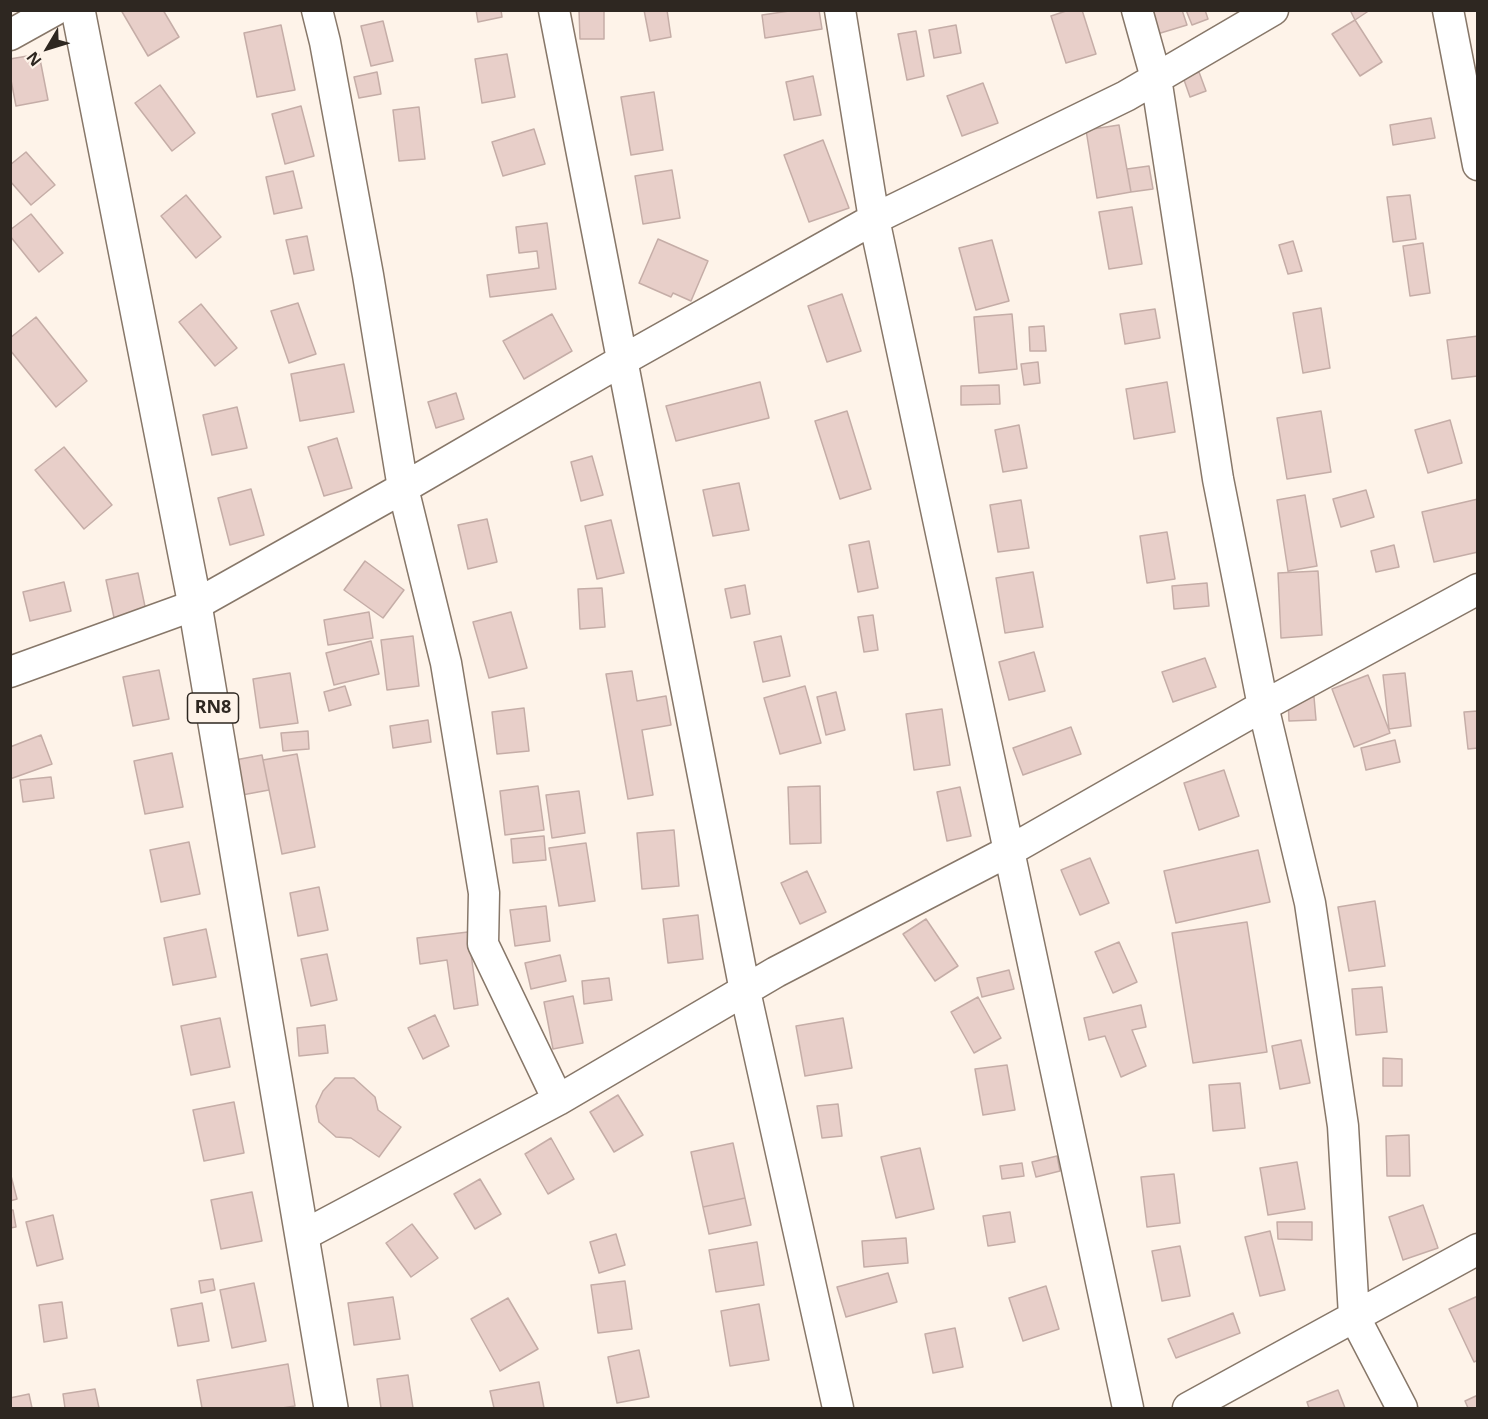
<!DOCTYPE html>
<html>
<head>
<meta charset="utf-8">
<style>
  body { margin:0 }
  #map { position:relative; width:1488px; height:1419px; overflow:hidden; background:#fef3e9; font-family:"Noto Sans",sans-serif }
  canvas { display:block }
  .frame { position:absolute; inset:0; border:12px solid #2e2721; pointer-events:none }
  .north { position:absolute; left:18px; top:18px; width:60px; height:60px; -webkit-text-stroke:4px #fef3e9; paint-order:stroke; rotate:232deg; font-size:16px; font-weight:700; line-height:24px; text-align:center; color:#2e2721 }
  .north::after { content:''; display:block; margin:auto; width:21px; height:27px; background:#2e2721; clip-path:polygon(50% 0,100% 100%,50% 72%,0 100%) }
</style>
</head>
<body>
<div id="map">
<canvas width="1488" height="1419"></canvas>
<div class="frame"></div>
<div class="north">N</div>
</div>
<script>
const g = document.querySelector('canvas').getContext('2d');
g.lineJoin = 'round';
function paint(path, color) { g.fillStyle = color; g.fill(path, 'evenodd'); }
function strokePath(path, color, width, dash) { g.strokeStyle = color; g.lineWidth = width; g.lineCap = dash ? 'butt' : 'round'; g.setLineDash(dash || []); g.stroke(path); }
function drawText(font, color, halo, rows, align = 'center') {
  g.font = font + ' "Noto Sans",sans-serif'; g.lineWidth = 6; g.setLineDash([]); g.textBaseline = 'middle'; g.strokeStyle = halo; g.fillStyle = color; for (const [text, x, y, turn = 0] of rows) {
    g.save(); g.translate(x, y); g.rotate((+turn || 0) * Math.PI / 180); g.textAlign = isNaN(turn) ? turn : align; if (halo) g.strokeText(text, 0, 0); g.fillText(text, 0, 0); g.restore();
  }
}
const building = new Path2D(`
  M121,10H163L179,37L148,56Z
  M476,10H501L502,17L478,22Z
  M579,10H604V39H580Z
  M644,10H667L671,37L650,41Z
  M796,10H819L822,29L765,38L762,15Z
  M1069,10H1082L1096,54L1066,63L1051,16Z
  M1146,10H1182L1187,25L1154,35Z
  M1186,10H1205L1208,19L1192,25Z
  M1350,10H1370L1355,20Z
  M1355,20L1382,62L1360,76L1332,34Z
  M383,21L393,61L371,66L361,26Z
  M281,25L295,90L257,97L244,33Z
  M956,25L961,53L934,58L929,30Z
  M916,31L924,76L907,80L898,34Z
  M39,54L48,100L16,106L10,75V59Z
  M507,54L515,97L482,103L475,59Z
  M377,72L381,94L359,98L354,77Z
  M1199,72L1206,91L1190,97L1183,77Z
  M813,76L821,115L794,120L786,82Z
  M983,83L998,123L962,136L947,96Z
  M160,85L195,133L172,151L135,103Z
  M654,92L663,150L631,155L621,97Z
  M301,106L314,156L285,164L272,114Z
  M419,107L425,159L399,161L393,110Z
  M1431,118L1435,138L1393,145L1390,125Z
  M1119,125L1131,192L1097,198L1086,130Z
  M534,129L545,164L503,176L492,142Z
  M823,140L849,208L809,222L784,155Z
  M26,152L55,185L31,205L10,181V165Z
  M1149,166L1153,189L1131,192L1127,169Z
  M672,170L680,218L643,224L635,176Z
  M293,171L302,208L274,214L266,177Z
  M186,195L221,237L196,258L161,216Z
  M1410,195L1416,239L1393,242L1387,197Z
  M1132,207L1142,264L1109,269L1099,212Z
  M31,214L63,253L39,272L10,236V230Z
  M547,223L556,289L490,297L487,275L539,268L537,251L519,253L516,227Z
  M307,236L314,270L294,274L286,240Z
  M658,239L708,261L691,301L673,293L671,297L639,283Z
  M992,240L1009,301L976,310L959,248Z
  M1293,241L1302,271L1288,274L1279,245Z
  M1423,243L1430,293L1410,296L1403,246Z
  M842,294L861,351L827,362L808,306Z
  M298,303L316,354L289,363L271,311Z
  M201,304L237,348L215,366L179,322Z
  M1321,308L1330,368L1303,373L1293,313Z
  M1155,309L1160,338L1125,344L1120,314Z
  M552,314L572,351L524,379L503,341Z
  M1012,314L1017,369L979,373L974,317Z
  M36,317L87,381L56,407L10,350V338Z
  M1044,326L1046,351H1030L1029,327Z
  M1478,336V376L1452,379L1447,340Z
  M1038,362L1040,383L1024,385L1021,364Z
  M344,364L354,412L300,421L291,374Z
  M760,382L769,418L676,441L666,406Z
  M1167,382L1175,432L1134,439L1126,389Z
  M999,385L1000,404L961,405V386Z
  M456,393L464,419L436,428L428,402Z
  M237,407L247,448L212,455L203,415Z
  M847,411L871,489L840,499L815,421Z
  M1321,411L1331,472L1287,479L1277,418Z
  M1450,420L1462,463L1428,473L1415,430Z
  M1019,425L1027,468L1003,472L995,430Z
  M337,438L352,488L324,496L308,447Z
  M64,447L112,505L84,529L35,470Z
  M592,456L603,495L581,501L571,462Z
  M739,483L749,530L713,536L703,490Z
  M251,489L264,535L230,545L218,498Z
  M1366,490L1374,517L1341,527L1333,499Z
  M1305,495L1317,566L1288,571L1277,500Z
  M1478,499V552L1434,562L1422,512Z
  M1021,500L1029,548L998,552L990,505Z
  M487,519L497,562L468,569L458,525Z
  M611,520L624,573L597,579L585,526Z
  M1167,532L1175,579L1147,583L1140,536Z
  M869,541L878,588L858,592L849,545Z
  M1394,545L1399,567L1376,572L1371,551Z
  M365,561L404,590L383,618L344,590Z
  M1318,571L1322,635L1281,638L1278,573Z
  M1033,572L1043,627L1005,633L996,578Z
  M138,573L148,621L116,627L106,580Z
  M64,582L71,611L30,621L23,592Z
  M1207,583L1209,606L1174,609L1172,586Z
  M745,585L750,614L731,618L725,589Z
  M602,588L605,627L580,629L578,589Z
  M369,612L373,638L328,645L324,620Z
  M511,612L527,668L489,678L473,622Z
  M873,615L878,650L864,652L858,617Z
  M413,636L419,686L387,690L381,640Z
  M781,636L790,676L763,682L754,642Z
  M371,641L379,674L334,685L326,653Z
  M1034,652L1045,691L1009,700L999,662Z
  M1205,658L1216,687L1173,702L1162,672Z
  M159,670L169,719L133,726L123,677Z
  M632,671L637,701L666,696L671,725L642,730L653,795L628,799L606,674Z
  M290,673L298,723L260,728L253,679Z
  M1405,673L1411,726L1389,729L1383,675Z
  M1368,675L1390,733L1354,747L1332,689Z
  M345,686L351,705L329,711L324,692Z
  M805,686L821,743L780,754L764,698Z
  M836,692L845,730L826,735L817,697Z
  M1314,697L1316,720L1289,721L1288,698Z
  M524,708L529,751L497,754L492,712Z
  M942,709L950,765L914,770L906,714Z
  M1478,711V748L1468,749L1464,712Z
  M428,720L431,742L393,748L390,726Z
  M1071,727L1081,754L1023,775L1013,748Z
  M308,731L309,749L283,751L281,733Z
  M41,735L52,764L10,779V747Z
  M1395,740L1400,762L1366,770L1361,748Z
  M172,753L183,807L145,814L134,761Z
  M297,754L315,847L282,854L263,760Z
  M262,755L269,790L242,795L235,760Z
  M1224,770L1239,816L1199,830L1184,783Z
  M51,777L54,798L23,802L20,780Z
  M538,786L544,830L505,835L500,791Z
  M820,786L821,843L790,844L788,787Z
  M960,787L971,836L947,841L937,792Z
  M579,791L585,833L552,838L546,795Z
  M674,830L679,886L642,889L637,833Z
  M544,836L546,860L513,863L511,839Z
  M189,842L200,894L161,902L150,850Z
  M586,843L595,901L559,906L549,848Z
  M1258,850L1270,902L1176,923L1164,871Z
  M1090,858L1109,903L1080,915L1061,870Z
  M807,871L826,912L800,924L781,883Z
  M319,887L328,930L298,936L290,893Z
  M1375,901L1385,966L1349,971L1338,907Z
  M546,906L550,941L515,946L510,910Z
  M698,915L703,959L668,963L663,919Z
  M926,919L958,966L935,981L903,934Z
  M1247,922L1267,1052L1193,1063L1172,933Z
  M206,929L216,977L173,985L164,938Z
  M468,932L478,1005L454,1009L447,960L420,964L417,938Z
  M1119,942L1137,982L1113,993L1095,952Z
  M327,954L337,1000L311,1006L301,959Z
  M560,955L566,981L531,989L525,963Z
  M1009,970L1014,989L982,997L977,978Z
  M609,978L612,1000L584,1004L582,981Z
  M1382,987L1387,1032L1356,1035L1352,989Z
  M573,996L583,1043L553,1049L544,1002Z
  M978,997L1001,1038L974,1053L951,1012Z
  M1141,1005L1146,1027L1132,1030L1146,1066L1121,1077L1105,1036L1089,1040L1084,1018Z
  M435,1015L449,1046L423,1059L408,1028Z
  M220,1018L230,1067L191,1075L181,1026Z
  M843,1018L852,1068L805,1076L796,1026Z
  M325,1025L328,1053L299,1056L297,1028Z
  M1301,1040L1310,1083L1280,1089L1272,1046Z
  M1383,1058L1402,1059V1086H1383Z
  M1007,1065L1015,1110L983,1115L975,1069Z
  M335,1078H354L375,1097L378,1110L401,1127L379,1157L351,1138L336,1137L319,1122L316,1106L323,1091Z
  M1240,1083L1245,1128L1213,1131L1209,1085Z
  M618,1095L643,1135L614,1152L590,1112Z
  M234,1102L244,1153L204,1161L193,1110Z
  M838,1104L842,1136L822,1138L817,1106Z
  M1409,1135L1410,1176H1387L1386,1136Z
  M551,1138L574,1179L548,1194L525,1154Z
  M733,1143L745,1198L703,1207L691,1152Z
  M920,1148L934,1209L896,1218L881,1157Z
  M1057,1156L1060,1171L1036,1177L1032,1162Z
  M1297,1162L1305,1209L1268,1215L1260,1168Z
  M1022,1163L1024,1176L1002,1179L1000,1166Z
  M10,1172L17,1199L10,1201Z
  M1174,1174L1180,1223L1147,1227L1141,1177Z
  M480,1179L501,1214L475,1229L454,1194Z
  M252,1192L262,1241L221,1249L211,1200Z
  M745,1198L751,1225L709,1234L703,1207Z
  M1423,1205L1438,1248L1403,1260L1389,1217Z
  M10,1210H13L16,1227L10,1228Z
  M1010,1212L1015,1242L988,1246L983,1216Z
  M53,1215L63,1259L37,1266L26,1222Z
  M1277,1222H1312V1240L1278,1239Z
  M412,1224L438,1258L411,1277L386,1243Z
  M1270,1231L1285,1290L1260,1296L1245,1237Z
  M616,1234L625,1265L599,1273L590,1242Z
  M906,1238L908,1263L864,1267L862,1241Z
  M757,1242L764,1285L716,1292L709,1250Z
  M1180,1246L1190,1296L1162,1301L1152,1251Z
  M888,1273L897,1302L846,1317L837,1287Z
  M213,1279L215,1290L201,1293L199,1281Z
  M625,1281L632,1329L598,1333L591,1285Z
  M254,1283L266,1341L232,1348L220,1290Z
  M1046,1286L1059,1329L1023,1341L1009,1298Z
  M1478,1296V1360L1474,1362L1449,1309Z
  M393,1297L400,1339L354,1345L348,1303Z
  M508,1298L538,1349L500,1371L471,1319Z
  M62,1302L67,1338L44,1342L39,1305Z
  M202,1303L209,1341L178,1346L171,1309Z
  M759,1304L769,1360L730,1366L721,1311Z
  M1233,1313L1240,1333L1176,1358L1168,1339Z
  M955,1328L963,1367L933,1373L925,1334Z
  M639,1350L649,1397L617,1403L608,1357Z
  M288,1364L295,1406L282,1408H202L197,1380Z
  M408,1375L413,1408H381L377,1379Z
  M539,1382L544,1408H494L490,1391Z
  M95,1389L99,1408H65L63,1394Z
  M1338,1390L1345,1408H1309L1307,1402Z
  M29,1394L32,1408H10V1398Z
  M1478,1395V1408H1468L1465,1401Z`);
paint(building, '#e8cfc9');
strokePath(building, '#c5ada7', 1.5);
const street = new Path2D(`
  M317,10L325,42L368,275L403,488L446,663L484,893L483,944L558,1100
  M554,10L745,991L838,1408
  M840,10L874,219L1128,1408
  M1137,10L1156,78L1218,479L1263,706L1310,903L1343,1126L1354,1316L1402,1408
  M1448,10L1478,165
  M10,35L55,10
  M10,672L195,605L403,488L623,360L874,219L1126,96L1273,10
  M302,1236L558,1100L776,972L1009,851L1263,706L1478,589
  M1188,1408L1478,1249`);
const primary = new Path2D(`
  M78,10L195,605L331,1408`);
strokePath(street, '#877769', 33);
strokePath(primary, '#877769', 36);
strokePath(street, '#fff', 30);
strokePath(primary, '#fff', 33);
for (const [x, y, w] of [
  [213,708,51]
]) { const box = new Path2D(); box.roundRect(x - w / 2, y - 15, w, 30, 4.5); g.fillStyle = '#fef3e9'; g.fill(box); strokePath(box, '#2e2721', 1.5); }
drawText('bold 18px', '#2e2721', null, [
  ["RN8",213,708]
]);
</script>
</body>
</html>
